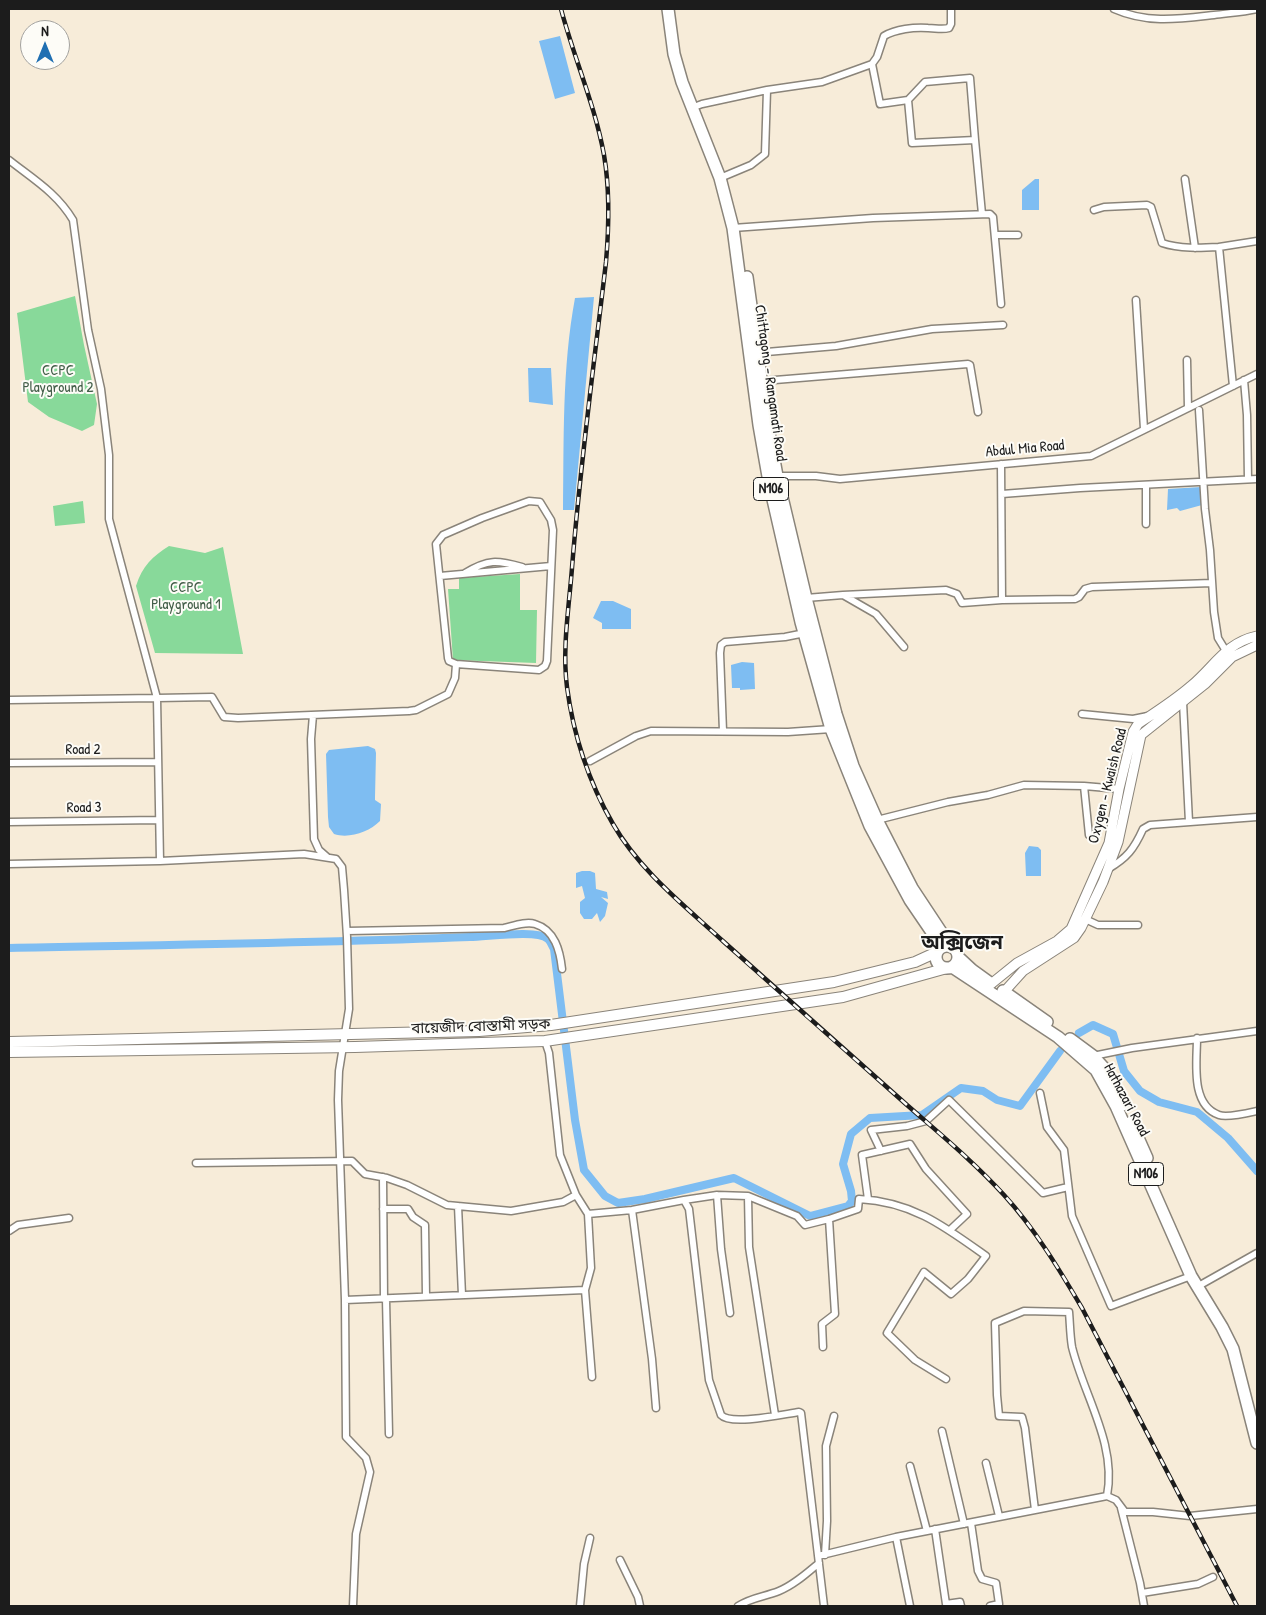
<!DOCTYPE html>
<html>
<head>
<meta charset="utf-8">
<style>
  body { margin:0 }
  #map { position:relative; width:1266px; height:1615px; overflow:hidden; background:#f7ecd9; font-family:"Patrick Hand",sans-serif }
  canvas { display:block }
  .frame { position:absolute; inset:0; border:10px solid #1c1c1c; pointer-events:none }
  .north { position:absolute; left:20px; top:20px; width:50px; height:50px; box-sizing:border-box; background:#fdfcf7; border:1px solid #a3a29f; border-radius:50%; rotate:0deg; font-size:14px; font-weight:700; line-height:20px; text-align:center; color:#1c1c1c }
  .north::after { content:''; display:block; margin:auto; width:18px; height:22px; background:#1f6fb2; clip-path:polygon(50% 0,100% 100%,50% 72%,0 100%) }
</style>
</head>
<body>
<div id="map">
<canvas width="1266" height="1615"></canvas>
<div class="frame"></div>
<div class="north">N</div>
</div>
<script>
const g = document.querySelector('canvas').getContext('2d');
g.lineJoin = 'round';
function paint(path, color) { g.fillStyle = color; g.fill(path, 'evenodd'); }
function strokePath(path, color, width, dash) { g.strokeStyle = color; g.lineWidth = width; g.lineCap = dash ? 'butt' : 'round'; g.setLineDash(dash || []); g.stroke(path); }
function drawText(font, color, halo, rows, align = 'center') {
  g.font = font + ' "Patrick Hand","Noto Sans Bengali",sans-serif'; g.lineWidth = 4; g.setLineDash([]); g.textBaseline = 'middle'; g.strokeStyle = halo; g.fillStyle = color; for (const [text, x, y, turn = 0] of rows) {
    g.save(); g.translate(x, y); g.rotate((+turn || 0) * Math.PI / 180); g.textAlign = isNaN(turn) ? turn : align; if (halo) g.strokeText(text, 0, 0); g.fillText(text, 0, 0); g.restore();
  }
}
paint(new Path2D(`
  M75,296L84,345L97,404L94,425L82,431L49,417L28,402L17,313Z
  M83,501L85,523L55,526L53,506Z
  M169,546L205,553L223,547L243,654L155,653L136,586C142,566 153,556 169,546Z
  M520,574V610H537L536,663L453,660L448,589H459V578Z`), '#88d99a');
paint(new Path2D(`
  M560,36L575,93L555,99L539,41Z
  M1035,179H1039V210H1022V190Z
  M594,297L574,510H563C564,439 562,368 575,298Z
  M528,368H551L553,405L529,402Z
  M1201,487L1202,505L1180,511L1177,508L1167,510L1168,489Z
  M601,601H613L631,609V629H602V623L593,618Z
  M742,662L754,663L755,689L740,690V688H732L731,665Z
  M368,746L375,749L376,753L375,797V800L381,804L380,821C369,832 349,839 334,834L329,827L328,817L326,754L329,750Z
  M1029,846L1038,847L1041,850V876H1026L1025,853Z
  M582,871H590L595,873L596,889L607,892L608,899L601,897L608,903L605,916L600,922L597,913L592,919H584L580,913V902L585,898L582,886L576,888V873Z`), '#7ebdf2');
strokePath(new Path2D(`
  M9,948C163,945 316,943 470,937C487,937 537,929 548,939C551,942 552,946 554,949L575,1120L584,1170L605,1196L618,1203L645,1199L734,1178L810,1216L848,1206L852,1201L851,1191L843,1164L851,1134L870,1118L922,1115L961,1088L983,1091L997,1100L1020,1106L1060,1051
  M1079,1033L1093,1025L1113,1034L1124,1071L1140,1091L1159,1102L1197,1112L1228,1138L1257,1171`), '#7ebdf2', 8);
const minor = new Path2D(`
  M1114,9C1148,24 1179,19 1214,15C1229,13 1243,12 1257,9
  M872,64L880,104L908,100L912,143L975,140L982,214
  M908,100L925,82L970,78L975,140
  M691,108L702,104L767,90L822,82L872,64L877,57L884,36C896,29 914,27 928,28C935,28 942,30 949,28L951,24V9
  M9,160C33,179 57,193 73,220L88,330L101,389L109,455V519L157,698L9,700
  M720,178L751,165L765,154L767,90
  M1185,179L1195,248
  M1094,210L1104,207L1147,205L1151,207L1162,243C1180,249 1200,248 1219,247L1233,386
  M733,228L873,218L990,214L993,217L1001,304
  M995,235H1018
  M1219,247L1257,241
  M1136,300L1144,429
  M755,353L836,346L932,329L1003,325
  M1187,360L1188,408
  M1244,380L1247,415L1248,479
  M763,381L968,364L970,365L978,412
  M1199,410L1205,509L1210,550L1214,612L1218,638L1226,651
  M1001,464L1002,600
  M777,476H816L840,479L1091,456L1257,374
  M1146,485V524
  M1002,494L1080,488L1257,479
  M529,501L540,502L551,520L553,530L547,661L545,666L539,670L456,664L449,661L448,658L436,544L443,535L482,518Z
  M465,573C488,559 497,560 522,567
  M440,576L551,566
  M843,595L946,590L957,594L962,603L1002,600L1075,599L1079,597L1085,589L1092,587L1212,583
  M806,598L843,595L876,614L904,647
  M1183,702L1189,822
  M1082,714L1133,719L1148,716
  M313,715L311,739L314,839L319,850L327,857
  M723,731L720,653L721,645L725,642L785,637L805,633
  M590,761L636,736L651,731L788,732L831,729
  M9,763L158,762
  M1084,786L1089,835
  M877,820L948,802L988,795L1024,785L1084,786L1119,789
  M9,822L159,820
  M160,861L157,698L212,697L224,717L238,718L409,711L416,710L448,694L455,678L456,664
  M9,864L160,861L304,854L336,859L342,867L344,890L347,937L349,1009L339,1071L338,1100L345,1300
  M1108,869C1127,858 1134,849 1143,829L1150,825L1257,817
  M1085,919L1098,925H1138
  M347,931L504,928C513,926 526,921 535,924C555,930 560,951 562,969
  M1197,1038C1197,1062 1190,1105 1219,1115C1227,1118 1248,1113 1257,1111
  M545,1041L549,1053L560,1155L576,1195L588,1214L632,1210L684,1200L689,1209L709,1380L721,1415C731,1426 784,1414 799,1412L801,1413L824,1606
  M1093,1056L1132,1048L1257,1031
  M1040,1093L1047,1127L1064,1150L1072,1216L1111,1306L1191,1276
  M881,1151L871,1130L907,1126L926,1121L949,1100L1043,1193L1068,1187
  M196,1163L352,1161L365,1174L387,1178L407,1185L447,1205L511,1211L563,1202L576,1195
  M383,1177L384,1299
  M717,1195L721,1249L730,1313
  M748,1196L749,1247L775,1415
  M868,1199L862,1155L910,1144L926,1169L967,1214L950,1230
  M684,1200L717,1195L748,1196L797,1216L805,1225L829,1219L858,1209L859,1199C913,1202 944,1226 986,1256L968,1279L951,1294L924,1272L887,1333L915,1360L946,1379
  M458,1206L462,1295
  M383,1209H408L413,1217L425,1225L426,1296
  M632,1210L652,1359L656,1408
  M9,1231L18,1225L69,1218
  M1202,1284L1257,1253
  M585,1290L591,1268L588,1214
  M386,1299L389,1434
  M823,1347L822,1324L835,1314L829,1219
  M942,1431L964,1524
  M986,1463L999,1516
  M910,1466L927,1531
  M1121,1508L1140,1583L1144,1606
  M1035,1510L1025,1428L1022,1417L999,1416L997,1395L995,1323L1024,1311L1069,1312C1070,1323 1070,1335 1072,1347C1084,1396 1117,1444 1107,1496
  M971,1523L978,1571L982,1579L996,1583L999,1604L990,1606
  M935,1529L946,1604L960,1602L961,1606
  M896,1537L910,1606
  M825,1555L827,1521L826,1446L834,1416
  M818,1556L896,1537L1107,1496L1116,1500L1125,1512H1153L1190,1516L1257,1509
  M620,1560L638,1597L640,1606
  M1142,1593L1198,1584L1213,1577
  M353,1606L356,1534L370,1472L366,1458L346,1437L345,1300L585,1290L592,1377
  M580,1606L584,1564L590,1538
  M738,1606C753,1597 764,1597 779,1591C794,1585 807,1573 819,1563`);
const secondary = new Path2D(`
  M991,984L1017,963L1057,941L1071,929L1109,843L1119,789L1133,732L1138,724C1156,712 1175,700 1191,686C1215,666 1225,643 1257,636
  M1004,992L1023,971L1074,938L1081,928L1103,882L1118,842L1141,735L1205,684L1232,657L1257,645`);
const primary = new Path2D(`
  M9,1042L479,1031L551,1025L834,982L915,962L937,952
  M9,1052L355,1047L545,1041L843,997L947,968`);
const trunk = new Path2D(`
  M668,9L674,54L682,82L720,178L733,228L759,425L769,482L801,622L831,729L870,826L910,900L942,947
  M747,277L767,421L777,476L806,598L836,714L853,766L877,820L912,888L951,947
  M936 957a11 11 0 1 1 22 0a11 11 0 1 1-22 0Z
  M958,957L972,970L990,983
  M952,967L1058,1037L1096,1070L1116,1106L1191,1276L1222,1327L1233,1349L1257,1443
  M1003,991L1047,1022
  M1070,1039L1093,1056L1103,1067L1123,1105
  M1131,1122L1147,1158`);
strokePath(minor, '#8a847a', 9);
strokePath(secondary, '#8a847a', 11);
strokePath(primary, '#8a847a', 12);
strokePath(trunk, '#8a847a', 14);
strokePath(minor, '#fff', 6);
strokePath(secondary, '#fff', 9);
strokePath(primary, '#fff', 10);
strokePath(trunk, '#fff', 11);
const rail = new Path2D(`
  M561,9C574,58 595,105 604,155C610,190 609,227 606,262C594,364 580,466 572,568C569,607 562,649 567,687C573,734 589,783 613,824C640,871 685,906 724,942C785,997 846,1051 907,1105C940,1134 974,1162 1004,1195C1035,1229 1059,1269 1082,1308L1237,1606`);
strokePath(rail, '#1c1c1c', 4.5);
strokePath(rail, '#fdfcf7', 2.5, [8]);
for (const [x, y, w] of [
  [771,489,35],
  [1146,1174,35]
]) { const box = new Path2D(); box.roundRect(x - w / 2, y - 11.5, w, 23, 4); g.fillStyle = '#fdfcf7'; g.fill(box); strokePath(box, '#1c1c1c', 1); }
drawText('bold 14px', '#1c1c1c', null, [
  ["N106",771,489],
  ["N106",1146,1174]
]);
drawText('15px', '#425e48', '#fdfcf7', [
  ["CCPC",58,371],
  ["Playground 2",58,388],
  ["CCPC",186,588],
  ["Playground 1",186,605]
]);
drawText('15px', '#1c1c1c', '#fdfcf7', [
  ["Chittagong - Rangamati Road",770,383,82],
  ["Abdul Mia Road",1025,449,-5],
  ["Road 2",83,750],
  ["Oxygen - Kwaish Road",1108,786,-76],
  ["Road 3",84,808,-1],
  ["বায়েজীদ বোস্তামী সড়ক",481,1027,-2],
  ["Hathazari Road",1126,1100,62]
]);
drawText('bold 20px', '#1c1c1c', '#fdfcf7', [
  ["অক্সিজেন",962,944]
]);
</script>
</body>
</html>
